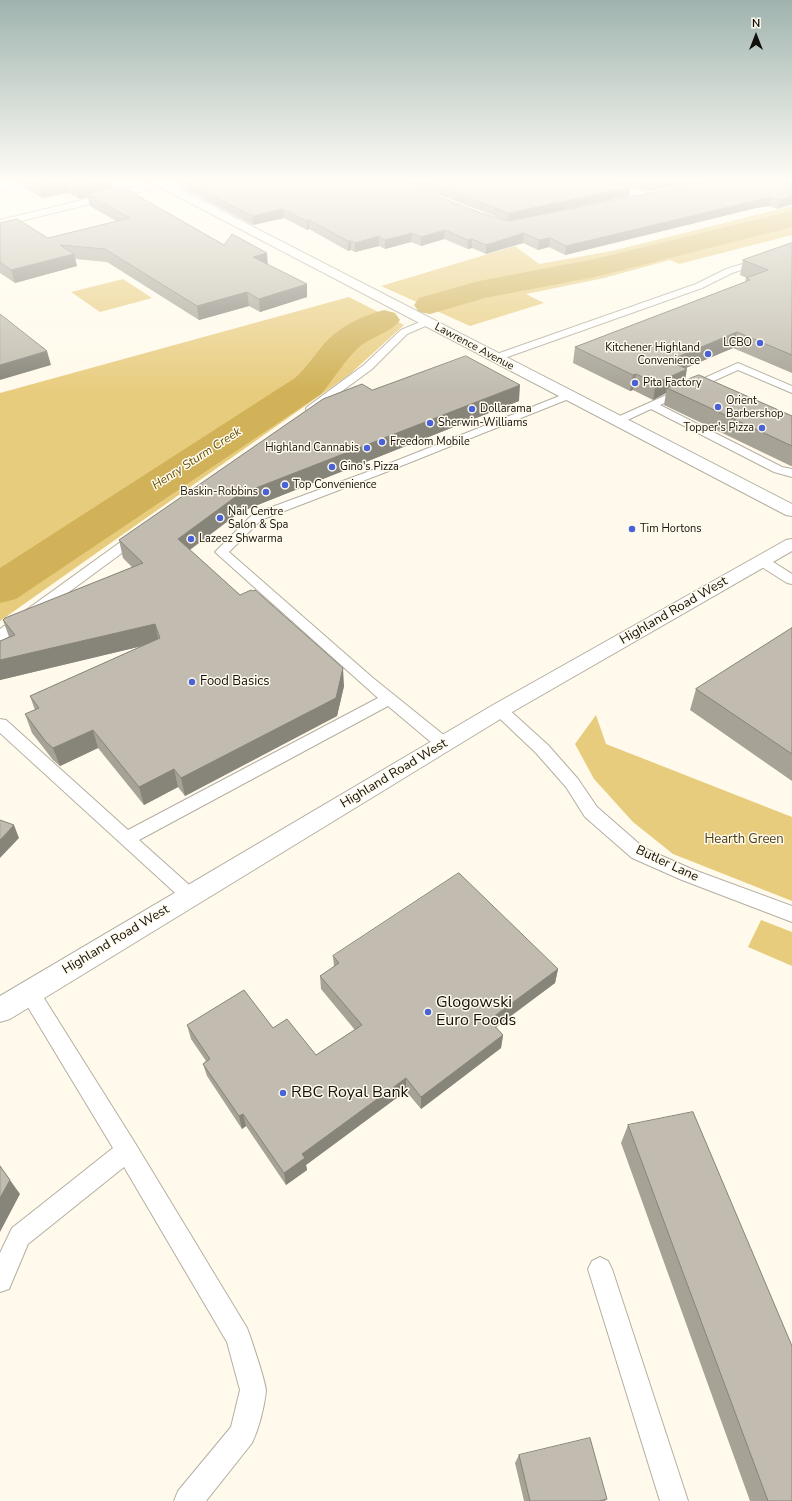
<!DOCTYPE html>
<html>
<head>
<meta charset="utf-8">
<style>
  body { margin:0 }
  #map { position:relative; width:792px; height:1501px; overflow:hidden; background:#fffaeb; font-family:"Nunito Sans",sans-serif }
  canvas { display:block }
  .north { position:absolute; left:736px; top:16px; width:40px; height:40px; -webkit-text-stroke:3px #fffaeb; paint-order:stroke; rotate:0deg; font-size:11px; font-weight:700; line-height:16px; text-align:center; color:#12100c }
  .north::after { content:''; display:block; margin:auto; width:14px; height:18px; background:#12100c; clip-path:polygon(50% 0,100% 100%,50% 72%,0 100%) }
</style>
</head>
<body>
<div id="map">
<canvas width="792" height="1501"></canvas>
<div class="north">N</div>
</div>
<script>
const g = document.querySelector('canvas').getContext('2d');
g.lineJoin = 'round';
function paint(path, color) { g.fillStyle = color; g.fill(path, 'evenodd'); }
function strokePath(path, color, width, dash) { g.strokeStyle = color; g.lineWidth = width; g.lineCap = dash ? 'butt' : 'round'; g.setLineDash(dash || []); g.stroke(path); }
function drawText(font, color, halo, rows, align = 'center') {
  g.font = font + ' "Nunito Sans",sans-serif'; g.lineWidth = 3; g.setLineDash([]); g.textBaseline = 'middle'; g.strokeStyle = halo; g.fillStyle = color; for (const [text, x, y, turn = 0] of rows) {
    g.save(); g.translate(x, y); g.rotate((+turn || 0) * Math.PI / 180); g.textAlign = isNaN(turn) ? turn : align; if (halo) g.strokeText(text, 0, 0); g.fillText(text, 0, 0); g.restore();
  }
}
paint(new Path2D(`
  M792,206V235L679,264L670,260L604,278L526,294L544,303L470,326L381,286L515,246L539,264L612,251Z
  M123,279L152,298L100,312L71,292Z
  M349,297L404,325L349,375L0,621V393Z
  M596,715L606,744L792,817V901L673,854L633,822L594,779L575,744Z
  M761,920L792,932V966L748,947Z`), '#e8cc7e');
paint(new Path2D(`
  M792,211V227L595,277L485,298L430,314L419,312L414,305L419,298L479,281L595,259Z
  M384,310L395,313L400,320C392,332 371,337 359,347C344,361 334,379 321,394L16,599L0,603V568L295,378C306,368 314,356 323,345C339,327 361,316 384,310Z`), '#d1b258');
const service = new Path2D(`
  M0,182H5L10,185L8,189L0,192V187L2,186L0,184Z
  M792,249V254L732,273L702,288L499,360H491L490,358L491,356L696,284L726,269Z
  M427,319L432,322L430,324L407,334L372,369L315,411H307L306,409L307,407L364,365L401,330Z
  M738,363L792,386V393L738,370L660,405L782,467L792,469V477L774,472L651,409L621,423L617,424L612,421L613,419Z
  M567,393L571,394L572,396L571,398L386,472L261,520L229,552L373,678L450,740L452,744L450,748L444,750L438,748L388,706L139,840L196,891L199,896L196,901L190,903L184,901L0,733V719L6,720L128,830L378,698L215,552L253,514L378,468Z
  M137,532L141,533L143,536L141,539L5,639L0,641V629L133,533Z
  M762,557L767,558L792,574V584L787,583L757,564L755,561L757,558Z
  M500,705L505,706L548,745L578,779L597,807L644,848L694,870L792,906V922L682,880L632,858L585,817L566,787L536,753L495,714L492,710L495,706Z
  M30,984L37,987L135,1143L247,1328C251,1338 266,1383 266,1391C264,1408 259,1428 252,1443L206,1501H174L178,1491L231,1427L240,1390L227,1342L124,1167L28,1244L9,1289L0,1292V1253L12,1228L113,1148L23,999L20,993L23,987Z
  M600,1257L608,1261L612,1269L688,1501H660L588,1269L592,1261Z`);
const minor = new Path2D(`
  M152,182H166L792,504V516L786,515L160,187L0,226V220L153,183Z
  M598,182H612L653,195L654,197L653,199H645L599,184Z`);
const secondary = new Path2D(`
  M792,539V551L507,715L10,1019L0,1022V996L493,705L786,540Z`);
strokePath(service, '#b4afa2', 2);
strokePath(minor, '#b4afa2', 2);
strokePath(secondary, '#b4afa2', 2);
paint(service, '#fff');
paint(minor, '#fff');
paint(secondary, '#fff');
paint(new Path2D(`
  M16,182H111L112,188L224,245L268,264L307,297L260,312L249,306L199,320L107,262L75,259L77,266L15,283L0,273V223L48,238L116,221L90,206L88,197L79,199L67,193L42,198Z
  M181,182H400L481,213L508,221L404,182H614L629,196L511,221L792,182V204L777,209L769,206L756,208L565,255L549,247L538,250L523,243L486,254L472,248L468,249L444,239L421,246L411,242L385,249L379,246L355,252L351,250L348,251L309,229L307,230L284,218L253,225L182,188Z
  M616,182H694L647,191Z
  M792,243V373L733,348L685,368V381L792,416V466H791L664,405L666,393L653,400L633,390L630,391L573,363L575,347L745,282L746,278H747L740,275L743,260Z
  M372,390L519,401L240,512L190,550L240,595L344,686L337,716L185,796L178,787L144,805L98,748L60,766L53,760L32,733L25,714L35,710L30,696L142,646L0,680V641L9,637L3,620L132,567L123,558L119,540Z
  M792,628V781L690,710L696,689Z
  M333,956L558,969L555,983L495,1027L503,1035L501,1048L421,1109L406,1091L306,1165L307,1170L286,1185L246,1126L242,1129L207,1076L203,1064L206,1061L191,1039L187,1025L316,1055L355,1030L321,989L320,976L334,967Z
  M628,1125L792,1501H750L621,1143Z
  M519,1455L607,1499L605,1501H524L515,1463Z`), '#a6a296');
paint(new Path2D(`
  M59,182H65L67,193L42,198L39,186Z
  M98,182H111L112,191L87,194L88,197L79,199L76,187Z
  M655,182H694L647,191L648,183Z
  M631,187L629,196L508,221L509,213Z
  M792,196V204L777,209L780,200Z
  M771,197L769,206L756,208L565,255L566,246L758,200Z
  M283,209L284,218L253,225V216Z
  M309,220V229L307,230V221Z
  M445,230L444,239L421,246V237Z
  M412,233L411,242L385,249V240Z
  M524,233L523,243L486,254V245Z
  M379,236V246L355,252V243Z
  M550,238L549,247L538,250L539,240Z
  M472,239V248L468,249V240Z
  M348,241H351V250L348,251Z
  M267,253L268,266L253,257Z
  M74,254L77,266L15,283L11,270Z
  M307,284V297L260,312L259,299Z
  M247,292L249,306L199,320L197,306Z
  M737,332L733,348L665,377L668,361Z
  M47,351L51,365L0,380V365Z
  M687,369L684,386L667,388L666,393L653,400L656,383Z
  M636,374L633,390L630,391L633,375Z
  M520,385L519,401L240,512L181,556L178,539L238,495Z
  M155,624L159,642L0,680V660Z
  M343,668L344,686L337,716L185,796L181,778Z
  M93,730L98,748L60,766L53,748Z
  M174,769L178,787L144,805L139,787Z
  M14,825L19,838L0,858V840Z
  M558,969L555,983L487,1034L489,1020Z
  M503,1035L501,1048L421,1109V1097Z
  M406,1078V1091L306,1165L307,1170L286,1185L284,1173L302,1154Z
  M243,1114L246,1126L242,1129L239,1116Z
  M0,1166L20,1194L0,1232Z`), '#87847a');
const building = new Path2D(`
  M32,182H59L39,186Z
  M67,182H98L76,187Z
  M184,182H400L481,213L508,221L651,193L698,182H792V196L780,200L771,197L758,200L566,246L550,238L539,240L524,233L486,245L472,239L468,240L445,230L421,237L412,233L385,240L379,236L355,243L351,241H348L309,220L307,221L283,209L253,216Z
  M427,182H614L631,187L509,213Z
  M644,182H655L648,183Z
  M121,186L224,245L232,234L267,253L253,257L307,284L259,299L247,292L197,306L105,249L60,245L74,254L11,270L0,262V223L17,219L48,238L130,218L87,194Z
  M792,243V355L737,332L668,361L687,369L656,383L636,374L633,375L575,347L750,280L746,278L768,270L743,260Z
  M0,314L47,351L0,365Z
  M466,356L520,385L238,495L178,539L240,595L251,590L253,591L255,590L343,668L336,698L181,778L174,769L139,787L93,730L53,748L46,742L25,714L39,708L30,696L160,638L155,624L0,660V641L15,635L3,620L5,618L143,563L119,540L323,399L362,384L372,390Z
  M699,375L792,416V446L667,388Z
  M792,628V754L696,689Z
  M0,820L14,825L0,840Z
  M459,873L558,969L489,1020L503,1035L421,1097L406,1078L302,1154L305,1158L284,1173L243,1114L239,1116L203,1064L210,1059L187,1025L244,990L273,1028L287,1019L316,1055L362,1025L320,976L339,963L333,956Z
  M693,1112L792,1346V1501H768L628,1125Z
  M0,1166L10,1180L0,1198Z
  M590,1438L607,1499L599,1501H530L519,1455Z`);
paint(building, '#c1bcaf');
strokePath(building, '#87847a', 1);
const sky = g.createLinearGradient(0, 0, 0, 392);
sky.addColorStop(0, '#9fb3ae');
sky.addColorStop(0.46, '#fffdf6');
sky.addColorStop(1, '#fffdf600');
g.fillStyle = sky;
g.fillRect(0, 0, 792, 392);
for (const [x, y, r, color] of [
  [760,343,4,"#4a62d7"],
  [708,354,4,"#4a62d7"],
  [635,383,4,"#4a62d7"],
  [718,407,4,"#4a62d7"],
  [472,409,4,"#4a62d7"],
  [430,423,4,"#4a62d7"],
  [762,428,4,"#4a62d7"],
  [382,442,4,"#4a62d7"],
  [367,448,4,"#4a62d7"],
  [332,467,4,"#4a62d7"],
  [285,485,4,"#4a62d7"],
  [266,492,4,"#4a62d7"],
  [220,518,4,"#4a62d7"],
  [632,529,4,"#4a62d7"],
  [191,539,4,"#4a62d7"],
  [192,682,4,"#4a62d7"],
  [428,1012,4,"#4a62d7"],
  [283,1093,4,"#4a62d7"]
]) { const dot = new Path2D(); dot.arc(x, y, r, 0, 2 * Math.PI); g.fillStyle = color; g.fill(dot); strokePath(dot, '#fffaeb', 1.5); }
drawText('11px', '#12100c', '#fffaeb', [
  ["LCBO",752,343,"right"],
  ["Kitchener Highland",700,348,"right"],
  ["Convenience",700,361,"right"],
  ["Pita Factory",643,383],
  ["Orient",726,401],
  ["Barbershop",726,414],
  ["Dollarama",480,409],
  ["Sherwin-Williams",438,423],
  ["Topper's Pizza",754,428,"right"],
  ["Freedom Mobile",390,442],
  ["Highland Cannabis",359,448,"right"],
  ["Gino's Pizza",340,467],
  ["Top Convenience",293,485],
  ["Baskin-Robbins",258,492,"right"],
  ["Nail Centre",228,512],
  ["Salon & Spa",228,525],
  ["Tim Hortons",640,529],
  ["Lazeez Shwarma",199,539]
], 'left');
drawText('11px', '#12100c', '#fffaeb', [
  ["Lawrence Avenue",474,347,28]
]);
drawText('italic 12px', '#644f04', '#fffaeb', [
  ["Henry Sturm Creek",197,459,-33]
]);
drawText('13px', '#12100c', '#fffaeb', [
  ["Highland Road West",674,611,-30],
  ["Highland Road West",394,774,-31],
  ["Butler Lane",667,864,25],
  ["Highland Road West",116,940,-31]
]);
drawText('13px', '#12100c', '#fffaeb', [
  ["Food Basics",200,682]
], 'left');
drawText('13px', '#483b14', '#fffaeb', [
  ["Hearth Green",744,840]
]);
drawText('16px', '#12100c', '#fffaeb', [
  ["Glogowski",436,1003],
  ["Euro Foods",436,1021],
  ["RBC Royal Bank",291,1093]
], 'left');
</script>
</body>
</html>
